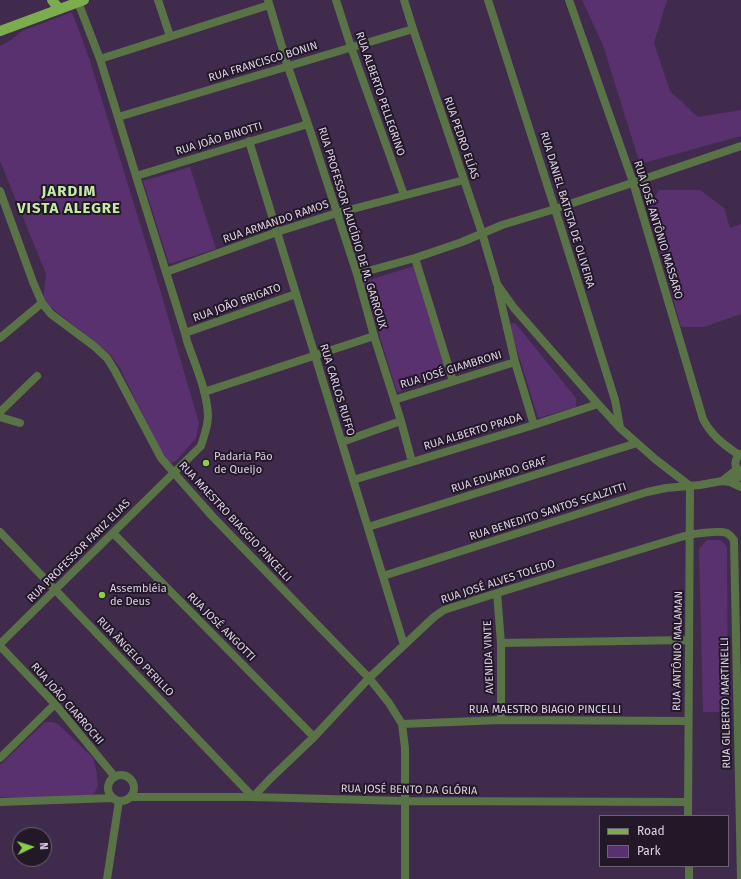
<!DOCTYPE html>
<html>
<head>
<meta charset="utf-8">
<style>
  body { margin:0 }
  #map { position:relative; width:741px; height:879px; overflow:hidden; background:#402b4d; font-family:"Fira Sans",sans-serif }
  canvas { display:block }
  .legend { position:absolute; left:599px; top:815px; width:130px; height:52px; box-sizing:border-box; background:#221828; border:1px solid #6d6274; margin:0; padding:5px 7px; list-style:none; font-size:12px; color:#ddd1e6 }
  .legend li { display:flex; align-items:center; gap:8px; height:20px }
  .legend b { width:20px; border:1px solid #6d6274 }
  .north { position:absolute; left:12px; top:827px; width:40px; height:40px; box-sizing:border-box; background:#221828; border:1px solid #6d6274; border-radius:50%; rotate:86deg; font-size:11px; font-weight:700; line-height:16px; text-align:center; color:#ddd1e6 }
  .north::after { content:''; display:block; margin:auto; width:14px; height:18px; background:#8bce47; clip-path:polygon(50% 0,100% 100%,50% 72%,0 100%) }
</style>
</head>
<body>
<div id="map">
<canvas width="741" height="879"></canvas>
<ul class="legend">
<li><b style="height:5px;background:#7bad4e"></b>Road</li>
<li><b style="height:11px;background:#59316f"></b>Park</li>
</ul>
<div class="north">N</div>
</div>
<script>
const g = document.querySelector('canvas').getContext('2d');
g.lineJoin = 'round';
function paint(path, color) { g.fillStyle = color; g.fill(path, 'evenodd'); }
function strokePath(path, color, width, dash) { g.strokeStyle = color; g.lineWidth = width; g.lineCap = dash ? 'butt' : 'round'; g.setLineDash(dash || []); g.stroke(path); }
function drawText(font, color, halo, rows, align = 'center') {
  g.font = font + ' "Fira Sans",sans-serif'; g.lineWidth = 4; g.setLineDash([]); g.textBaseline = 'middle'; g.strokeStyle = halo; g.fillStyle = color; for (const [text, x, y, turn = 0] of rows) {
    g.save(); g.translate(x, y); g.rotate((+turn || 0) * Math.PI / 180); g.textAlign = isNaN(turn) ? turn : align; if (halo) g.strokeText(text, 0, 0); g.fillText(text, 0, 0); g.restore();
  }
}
paint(new Path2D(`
  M582,0H667L654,43L670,91L698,117L741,110V136L640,164L603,45Z
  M72,12L90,61L156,276L199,423L196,438L176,461L171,463L165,461L120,368L110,354L43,301L46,274L0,161V46L11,40L22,31Z
  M190,167L216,249L169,264L143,181Z
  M659,190H700L724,208L730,228L741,224V314L704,327H681L648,208Z
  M417,265L451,375L397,392L363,282Z
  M515,323L576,398V407L538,418L509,324Z
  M707,540H721L727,547L728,712H703L699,549Z
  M45,722H52L58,724L93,758L96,769L98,786L94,794L85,798L0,797V765Z`), '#59316f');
strokePath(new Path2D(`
  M158,0L170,36
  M268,0L288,67L308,124L357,274L374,336L401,421L412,462
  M336,0L351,47L404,195
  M404,0L413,29L482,233L497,284L514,308L598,404L620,428L655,459L690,486
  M488,0L555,209L615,400L620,427
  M569,0L633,182L703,419C711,435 724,445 739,455
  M100,59L269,5
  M118,117L413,29
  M249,141L404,645
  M136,176L308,124
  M0,191L33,282L42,303L51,314L94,346L107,358L115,371L161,458L174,473L213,517L369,678L389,703L402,724L405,748V879
  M415,258L453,381
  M166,272L277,232L337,213L464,180
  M357,274L415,258L462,242L502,225L555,209L741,146
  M498,289L515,362L534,425
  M185,333L296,294
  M0,338L42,303
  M204,392L374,336
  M394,400L515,362
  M0,412L37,376
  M0,417L20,423
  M342,442L401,421
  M741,454C734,459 733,467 741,472
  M353,480L534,425L598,404
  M722,481L737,469
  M730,482L741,487
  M368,527L637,443
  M0,532L253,797L271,778L314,737L369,678L434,617L444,610L497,593L681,537C690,534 719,530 727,533C730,535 732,537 734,540L741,879
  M113,533L314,737
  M383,576L647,492L666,488L700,485L722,481L730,482L735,480L741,475
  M497,593L501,643V720
  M501,643L688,640
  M0,644L201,446C204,436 208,426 208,416C207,390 195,365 187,341L185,333L136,176L118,117L100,59L78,2
  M0,646L55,704L115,777
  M402,724L501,720L688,721
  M0,758L55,704
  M108 788a13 13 0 1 1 26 0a13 13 0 1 1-26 0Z
  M131,797H253L405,801L688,802
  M0,802L113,798
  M688,816L690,486
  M689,866V879
  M107,879L119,801`), '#597246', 8);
strokePath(new Path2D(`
  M52,0L55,4L60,9
  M0,31L84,0`), '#7bad4e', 10);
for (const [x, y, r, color] of [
  [206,463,4,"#8bce47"],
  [102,595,4,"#8bce47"]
]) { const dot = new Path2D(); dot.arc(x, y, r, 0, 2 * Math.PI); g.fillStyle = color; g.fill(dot); strokePath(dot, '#221828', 1.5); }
drawText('11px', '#ddd1e6', '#221828', [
  ["RUA FRANCISCO BONIN",263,62,-17],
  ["RUA ALBERTO PELLEGRINO",380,94,71],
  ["RUA PEDRO ELÍAS",461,138,71],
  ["RUA JOÃO BINOTTI",219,139,-17],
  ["RUA DANIEL BATISTA DE OLIVEIRA",567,210,73],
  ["RUA ARMANDO RAMOS",276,222,-19],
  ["RUA PROFESSOR LAUCÍDIO DE M. GARROUX",352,228,73],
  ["RUA JOSÉ ANTÔNIO MASSARO",658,230,73],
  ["RUA JOÃO BRIGATO",237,303,-20],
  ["RUA JOSÉ GIAMBRONI",451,370,-17],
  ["RUA CARLOS RUFFO",337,390,73],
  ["RUA ALBERTO PRADA",473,432,-17],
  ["RUA EDUARDO GRAF",499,475,-17],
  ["RUA BENEDITO SANTOS SCALZITTI",548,512,-18],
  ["RUA MAESTRO BIAGGIO PINCELLI",235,522,47],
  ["RUA PROFESSOR FARIZ ELIAS",79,551,-45],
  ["RUA JOSÉ ALVES TOLEDO",498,582,-18],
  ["RUA JOSÉ ANGOTTI",221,627,45],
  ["RUA ANTÔNIO MALAMAN",678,651,-89],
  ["RUA ÂNGELO PERILLO",135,657,46],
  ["AVENIDA VINTE",489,657,-92],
  ["RUA GILBERTO MARTINELLI",726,703,-91],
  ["RUA JOÃO CIARROCHI",67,704,49],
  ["RUA MAESTRO BIAGIO PINCELLI",545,710],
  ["RUA JOSÉ BENTO DA GLÓRIA",409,790,1]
]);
drawText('11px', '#ddd1e6', '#221828', [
  ["Padaria Pão",214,457],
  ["de Queijo",214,470],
  ["Assembléia",110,589],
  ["de Deus",110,602]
], 'left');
g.letterSpacing = '1px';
drawText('bold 15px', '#c5eca7', '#221828', [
  ["JARDIM",69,192],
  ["VISTA ALEGRE",69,209]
]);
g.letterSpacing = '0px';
</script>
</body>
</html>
